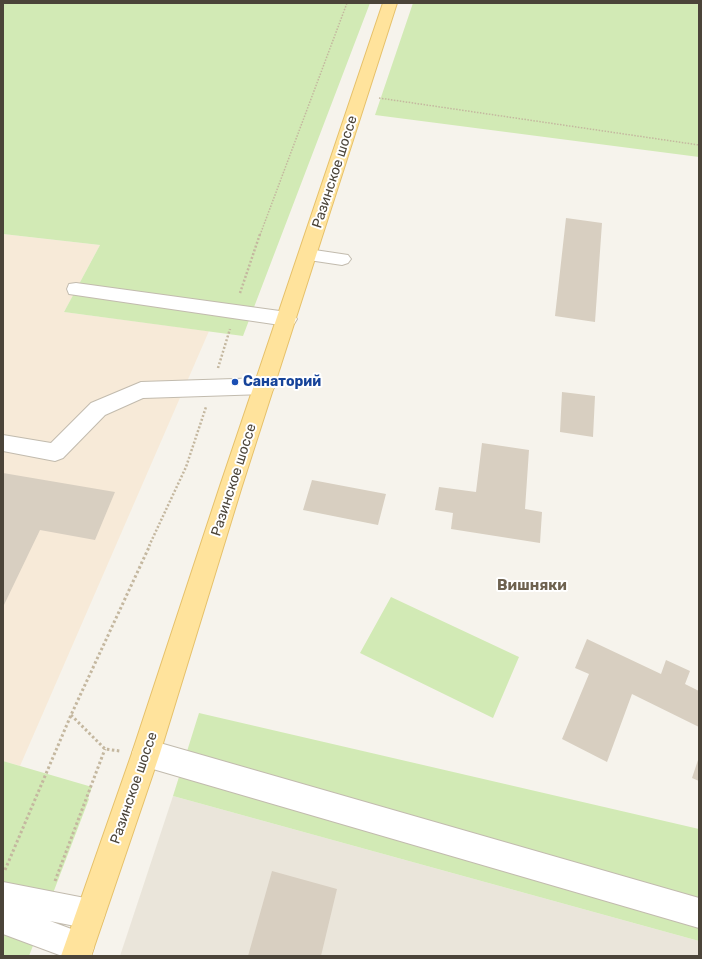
<!DOCTYPE html>
<html>
<head>
<meta charset="utf-8">
<style>
  body { margin:0 }
  #map { position:relative; width:702px; height:959px; overflow:hidden; background:#f6f3ec; font-family:Rubik,sans-serif }
  canvas { display:block }
  .frame { position:absolute; inset:0; border:4px solid #4b4439; pointer-events:none }
</style>
</head>
<body>
<div id="map">
<canvas width="702" height="959"></canvas>
<div class="frame"></div>
</div>
<script>
const g = document.querySelector('canvas').getContext('2d');
g.lineJoin = 'round';
function paint(path, color) { g.fillStyle = color; g.fill(path, 'evenodd'); }
function strokePath(path, color, width, dash) { g.strokeStyle = color; g.lineWidth = width; g.lineCap = dash ? 'butt' : 'round'; g.setLineDash(dash || []); g.stroke(path); }
function drawText(font, color, halo, rows, align = 'center') {
  g.font = font + ' Rubik,sans-serif'; g.lineWidth = 4; g.setLineDash([]); g.textBaseline = 'middle'; g.strokeStyle = halo; g.fillStyle = color; for (const [text, x, y, turn = 0] of rows) {
    g.save(); g.translate(x, y); g.rotate((+turn || 0) * Math.PI / 180); g.textAlign = isNaN(turn) ? turn : align; if (halo) g.strokeText(text, 0, 0); g.fillText(text, 0, 0); g.restore();
  }
}
paint(new Path2D(`
  M173,796L699,941V956H120Z`), '#eae5da');
paint(new Path2D(`
  M3,234L100,245L64,312L209,331L20,766L3,761Z`), '#f7ead8');
paint(new Path2D(`
  M3,3H370L243,336L64,312L100,245L3,234Z
  M413,3H699V157L375,115Z
  M391,597L519,657L493,718L360,653Z
  M199,713L699,829V941L173,796Z
  M3,761L92,787L88,798L89,799L29,956H3Z`), '#d2eab5');
paint(new Path2D(`
  M566,218L602,223L595,322L555,316Z
  M562,392L595,396L593,437L560,432Z
  M482,443L529,450L525,509L542,512L540,543L451,529L453,513L435,510L439,487L476,492Z
  M3,473L115,492L95,540L40,530L3,607Z
  M312,480L386,494L378,525L303,510Z
  M587,639L661,674L666,660L690,671L685,684L699,691V727L632,694L607,762L562,739L589,674L575,668Z
  M699,757V781L692,778Z
  M272,871L337,889L321,956H248Z`), '#d8cfc1');
const minor = new Path2D(`
  M308,249L348,255L351,259L348,263L342,265L302,259L299,255L302,251Z
  M76,283L287,312L294,314L297,319L294,324L287,326L69,294L67,289L69,284Z
  M265,378L272,381L275,386L272,391L265,394L143,398L105,415L63,458L55,461L3,451V435L51,443L91,403L141,382Z
  M146,739L699,898V928L146,767L136,763L132,753L136,743Z
  M3,882L90,899L101,903L105,914L101,925L90,929L50,921L90,936L94,947L91,956H62L3,934Z`);
const major = new Path2D(`
  M383,3H397L242,486L160,753L91,956H61L132,753L220,486Z`);
strokePath(minor, '#c2bbae', 2);
strokePath(major, '#e6c16a', 2);
strokePath(new Path2D(`
  M379,98L699,145
  M260,235L347,3`), '#c4b79f', 1.5, [1.5, 1.5]);
strokePath(new Path2D(`
  M240,293L260,234
  M218,368L230,329
  M149,546L186,467L206,407`), '#c4b79f', 2.5, [2, 2]);
strokePath(new Path2D(`
  M71,715L105,749L120,751
  M5,870L71,715L150,545
  M55,881L105,749`), '#c4b79f', 3, [2.5, 2.5]);
paint(minor, '#fff');
paint(major, '#ffe39c');
for (const [x, y, r, color] of [
  [235,382,4,"#1a4fb4"]
]) { const dot = new Path2D(); dot.arc(x, y, r, 0, 2 * Math.PI); g.fillStyle = color; g.fill(dot); strokePath(dot, '#fff', 1.5); }
drawText('14px', '#4b4439', '#fff', [
  ["Разинское шоссе",335,172,-72],
  ["Разинское шоссе",234,480,-72],
  ["Разинское шоссе",134,788,-71]
]);
drawText('bold 14px', '#164399', '#fff', [
  ["Санаторий",243,382]
], 'left');
drawText('bold 15px', '#6e6250', '#fff', [
  ["Вишняки",532,586]
]);
</script>
</body>
</html>
